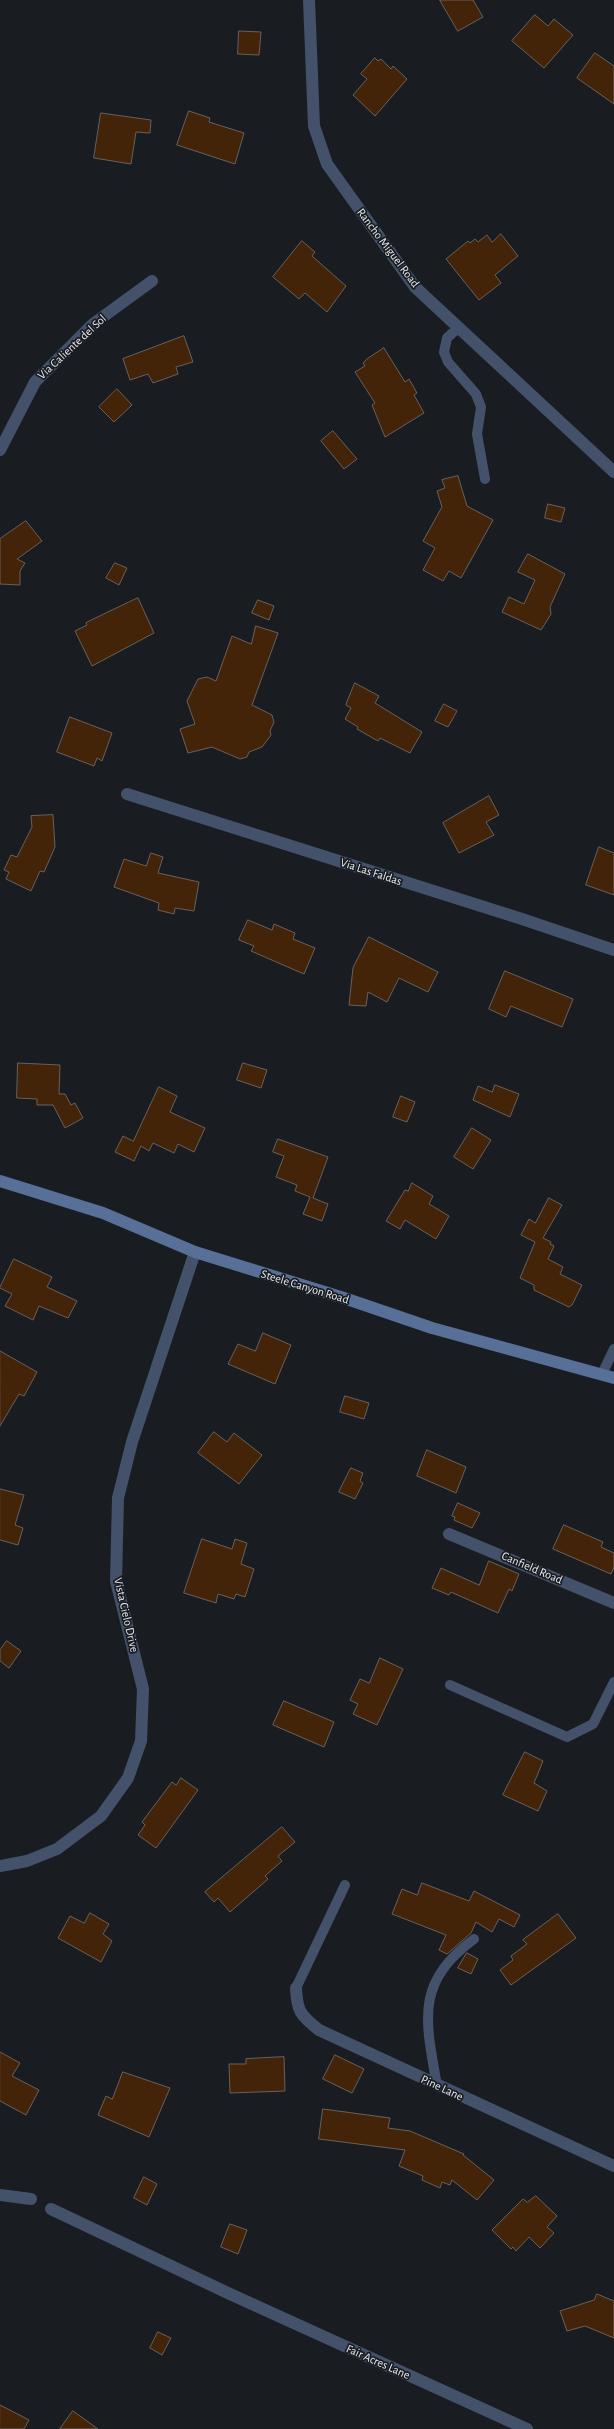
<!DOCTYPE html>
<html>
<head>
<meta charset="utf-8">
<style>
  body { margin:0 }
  canvas { display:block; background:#191d22 }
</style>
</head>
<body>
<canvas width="614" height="2429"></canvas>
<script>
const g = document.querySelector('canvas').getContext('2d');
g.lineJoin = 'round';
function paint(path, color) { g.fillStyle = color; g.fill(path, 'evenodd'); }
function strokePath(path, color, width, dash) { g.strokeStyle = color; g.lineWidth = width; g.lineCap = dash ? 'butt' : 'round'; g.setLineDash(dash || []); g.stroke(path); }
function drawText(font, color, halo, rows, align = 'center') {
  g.font = font + ' "Alegreya Sans",sans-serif'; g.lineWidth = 3.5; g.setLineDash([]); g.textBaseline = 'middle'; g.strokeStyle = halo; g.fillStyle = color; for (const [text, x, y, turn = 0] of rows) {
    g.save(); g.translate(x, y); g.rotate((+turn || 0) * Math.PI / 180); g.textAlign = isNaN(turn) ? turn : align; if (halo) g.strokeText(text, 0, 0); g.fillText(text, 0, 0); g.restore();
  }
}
const building = new Path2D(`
  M440,0H473L483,17L458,31Z
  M535,15L548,26L554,19L573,35L544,68L512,41Z
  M239,31L261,32L259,55L238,54Z
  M595,53L614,66V104L577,78Z
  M375,58L378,61L381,59L391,69L393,66L407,79L375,116L353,95L367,79L361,74Z
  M189,111L210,118L209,122L244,133L235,164L177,145Z
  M101,113L151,120L150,133L136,132L131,164L94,158Z
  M501,234L518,256L495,275L501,283L479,300L446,259L468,241L470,243L475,239L478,242L487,235L492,242Z
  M302,241L315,252L312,256L346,286L327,312L305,293L299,299L273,277Z
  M184,336L193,362L176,367L178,374L153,383L148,374L130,380L123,359Z
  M384,348L405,382L409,379L417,393L414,395L424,413L385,437L372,405L375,403L355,372L365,366L363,363L367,359Z
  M117,389L132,405L114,422L99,407Z
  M333,431L357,459L344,469L321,441Z
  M458,476L467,506L493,520L461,578L449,571L443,581L423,570L435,548L423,541L442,507L437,491L445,488L442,480Z
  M548,504L565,508L561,522L545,518Z
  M26,521L42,541L17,559L25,563L20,571V585L0,584V539Z
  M528,554L565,574L550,607L551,614L541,630L502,612L509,597L524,604L535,580L518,572Z
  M115,563L127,568L119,585L106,578Z
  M138,598L154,633L92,666L75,631L87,625L86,623Z
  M258,600L274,606L269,620L252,613Z
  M256,626L278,633L252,705L272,715L274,722L270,731L271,735L262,747L249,752L247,757L240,759L212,747L188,753L180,729L195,724L187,701L198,679L207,677L216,681L232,636L251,644Z
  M355,683L379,696L375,703L422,732L410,753L380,738L378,741L357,729L358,727L345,719L351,708L346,705Z
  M444,704L457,711L448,727L435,721Z
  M70,717L112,733L102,761L97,758L94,766L57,752Z
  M489,796L499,815L486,822L494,835L459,853L443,823Z
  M53,815L55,847L44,872L40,871L31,891L6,879L9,872L4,870L11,855L17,857L32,827L31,816Z
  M599,847L614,853V895L586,885Z
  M151,853L163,857L158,873L199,882L194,911L175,908L174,914L158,910L159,903L114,887L124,859L146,866Z
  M248,920L272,930L274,924L295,933L293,939L315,948L304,974L251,951L254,946L239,940Z
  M369,937L438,972L428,992L399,978L387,1002L368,992L366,1006L349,1005L353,968Z
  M505,971L573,999L562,1027L511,1006L506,1017L489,1009Z
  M18,1063L60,1065L59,1094H65L71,1105L75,1103L83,1118L65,1128L53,1105H37V1099L17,1098Z
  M243,1063L267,1070L261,1088L237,1080Z
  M495,1085L519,1094L510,1117L473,1100L478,1086L492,1092Z
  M159,1087L177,1096L170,1112L205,1128L194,1152L178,1144L174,1153L153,1143L149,1151L141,1146L134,1161L115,1152L123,1136L133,1141Z
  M401,1096L415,1102L407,1122L393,1117Z
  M472,1128L491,1140L473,1169L454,1157Z
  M278,1139L328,1157L313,1198L328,1204L322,1221L303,1214L310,1197L295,1191L297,1185L276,1177L284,1156L273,1152Z
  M412,1183L433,1196L429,1204L449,1216L436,1239L405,1220L400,1229L386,1221L405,1190L408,1191Z
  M549,1198L562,1205L543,1238L551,1242L550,1244L554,1246L548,1259L563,1267L560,1274L582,1285L572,1305L569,1307L534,1290V1285L520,1278L535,1242L521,1235L529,1219L535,1223Z
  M14,1259L52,1277L47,1287L77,1301L68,1318L39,1306L33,1320L5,1306L12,1294L0,1288Z
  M263,1333L291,1345L275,1384L228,1364L238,1344L255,1351Z
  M0,1351L37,1372L24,1396L19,1394L0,1426Z
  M345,1396L369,1403L364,1419L340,1412Z
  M214,1432L227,1442L234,1433L262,1455L239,1484L198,1453Z
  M427,1450L466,1467L456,1493L417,1476Z
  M351,1468L363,1473L360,1481L363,1483L355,1499L339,1492Z
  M0,1489L24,1495L15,1525L23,1528L18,1545L0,1540Z
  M458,1503L480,1513L472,1528L454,1520L455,1517L452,1516Z
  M564,1525L603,1542L601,1547L614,1553V1567L611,1574L553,1549Z
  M202,1539L232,1549L235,1539L247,1543L241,1564L254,1569L245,1597L236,1594L234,1599L218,1594L216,1603L184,1593Z
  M489,1561L519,1574L512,1591L509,1589L498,1613L451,1592L449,1595L432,1588L441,1568L479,1585Z
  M7,1641L21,1651L9,1668L0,1661V1650Z
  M380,1658L403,1669L377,1725L353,1714L358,1704L350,1700L360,1679L369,1683Z
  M284,1701L334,1722L324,1747L273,1725Z
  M525,1752L543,1761L534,1783L547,1791L538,1811L503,1795Z
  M181,1778L198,1790L156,1848L138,1835L145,1825L142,1822L172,1782L176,1785Z
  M282,1827L295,1842L278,1856L282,1861L265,1876L268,1879L230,1912L218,1898L214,1902L205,1892Z
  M422,1883L469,1901L474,1891L520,1915L514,1927L499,1919L492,1932L476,1922L471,1933L447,1954L439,1950L446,1935L392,1914L402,1889L417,1895Z
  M90,1913L109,1924L103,1934L112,1941L101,1962L58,1938L70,1916L84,1923Z
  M558,1914L576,1938L511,1985L500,1970L513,1960L511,1956L527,1944L523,1940Z
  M467,1953L478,1959L471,1974L458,1968Z
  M0,2052L20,2063L12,2076L39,2090L26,2115L0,2101Z
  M335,2055L364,2069L352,2093L323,2079Z
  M284,2057L285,2091L230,2093L229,2064H246V2059Z
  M123,2072L170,2088L149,2137L98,2115L106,2096L112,2099Z
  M323,2109L390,2118L388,2128L410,2131L464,2154L463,2155L494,2180L477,2200L452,2180L450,2185L442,2182L440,2188L422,2180L423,2176L399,2166L405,2150L319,2139Z
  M144,2177L157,2184L147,2205L134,2198Z
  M536,2196L557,2216L547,2227L554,2233L540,2248L529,2237L516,2251L513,2247L511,2249L492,2230L523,2199L527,2202Z
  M230,2224L247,2230L238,2254L221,2247Z
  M597,2294L614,2301V2338L585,2326L567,2331L560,2311L594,2300Z
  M158,2332L171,2338L162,2355L150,2348Z
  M0,2405L29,2420L24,2429H0Z
  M73,2411L98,2429H60Z`);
paint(building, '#442409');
strokePath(building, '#68605c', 1);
strokePath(new Path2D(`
  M459,327L447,338L444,352L448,362L476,394L481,407L477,434L485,479
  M602,1374L614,1349
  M450,1685L567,1737L593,1724L614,1682
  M296,1988L345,1885
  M437,2086C426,2021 414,1983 474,1939`), '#43516b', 10);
strokePath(new Path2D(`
  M309,0L314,126L327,164L415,287L614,472
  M0,450L35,382L93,324L152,281
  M127,794L522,919L614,950
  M449,1534L614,1603
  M0,1866L27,1861L57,1849L101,1816L128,1778L141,1741L143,1689L116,1581L118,1498L132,1442L195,1252
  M296,1988C297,2011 300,2015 319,2030L614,2166
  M0,2195L31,2199
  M51,2209L230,2294L527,2429`), '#43516b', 12);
strokePath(new Path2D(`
  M0,1181L103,1213L195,1252L344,1298L432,1328L614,1378`), '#586f98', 12);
drawText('12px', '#e8eaef', '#191d22', [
  ["Rancho Miguel Road",388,248,53],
  ["Via Caliente del Sol",72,347,-43],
  ["Via Las Faldas",371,872,18],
  ["Steele Canyon Road",305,1287,17],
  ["Canfield Road",532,1568,23],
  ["Vista Cielo Drive",126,1615,77],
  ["Pine Lane",442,2088,25],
  ["Fair Acres Lane",378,2362,24]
]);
</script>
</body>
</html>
